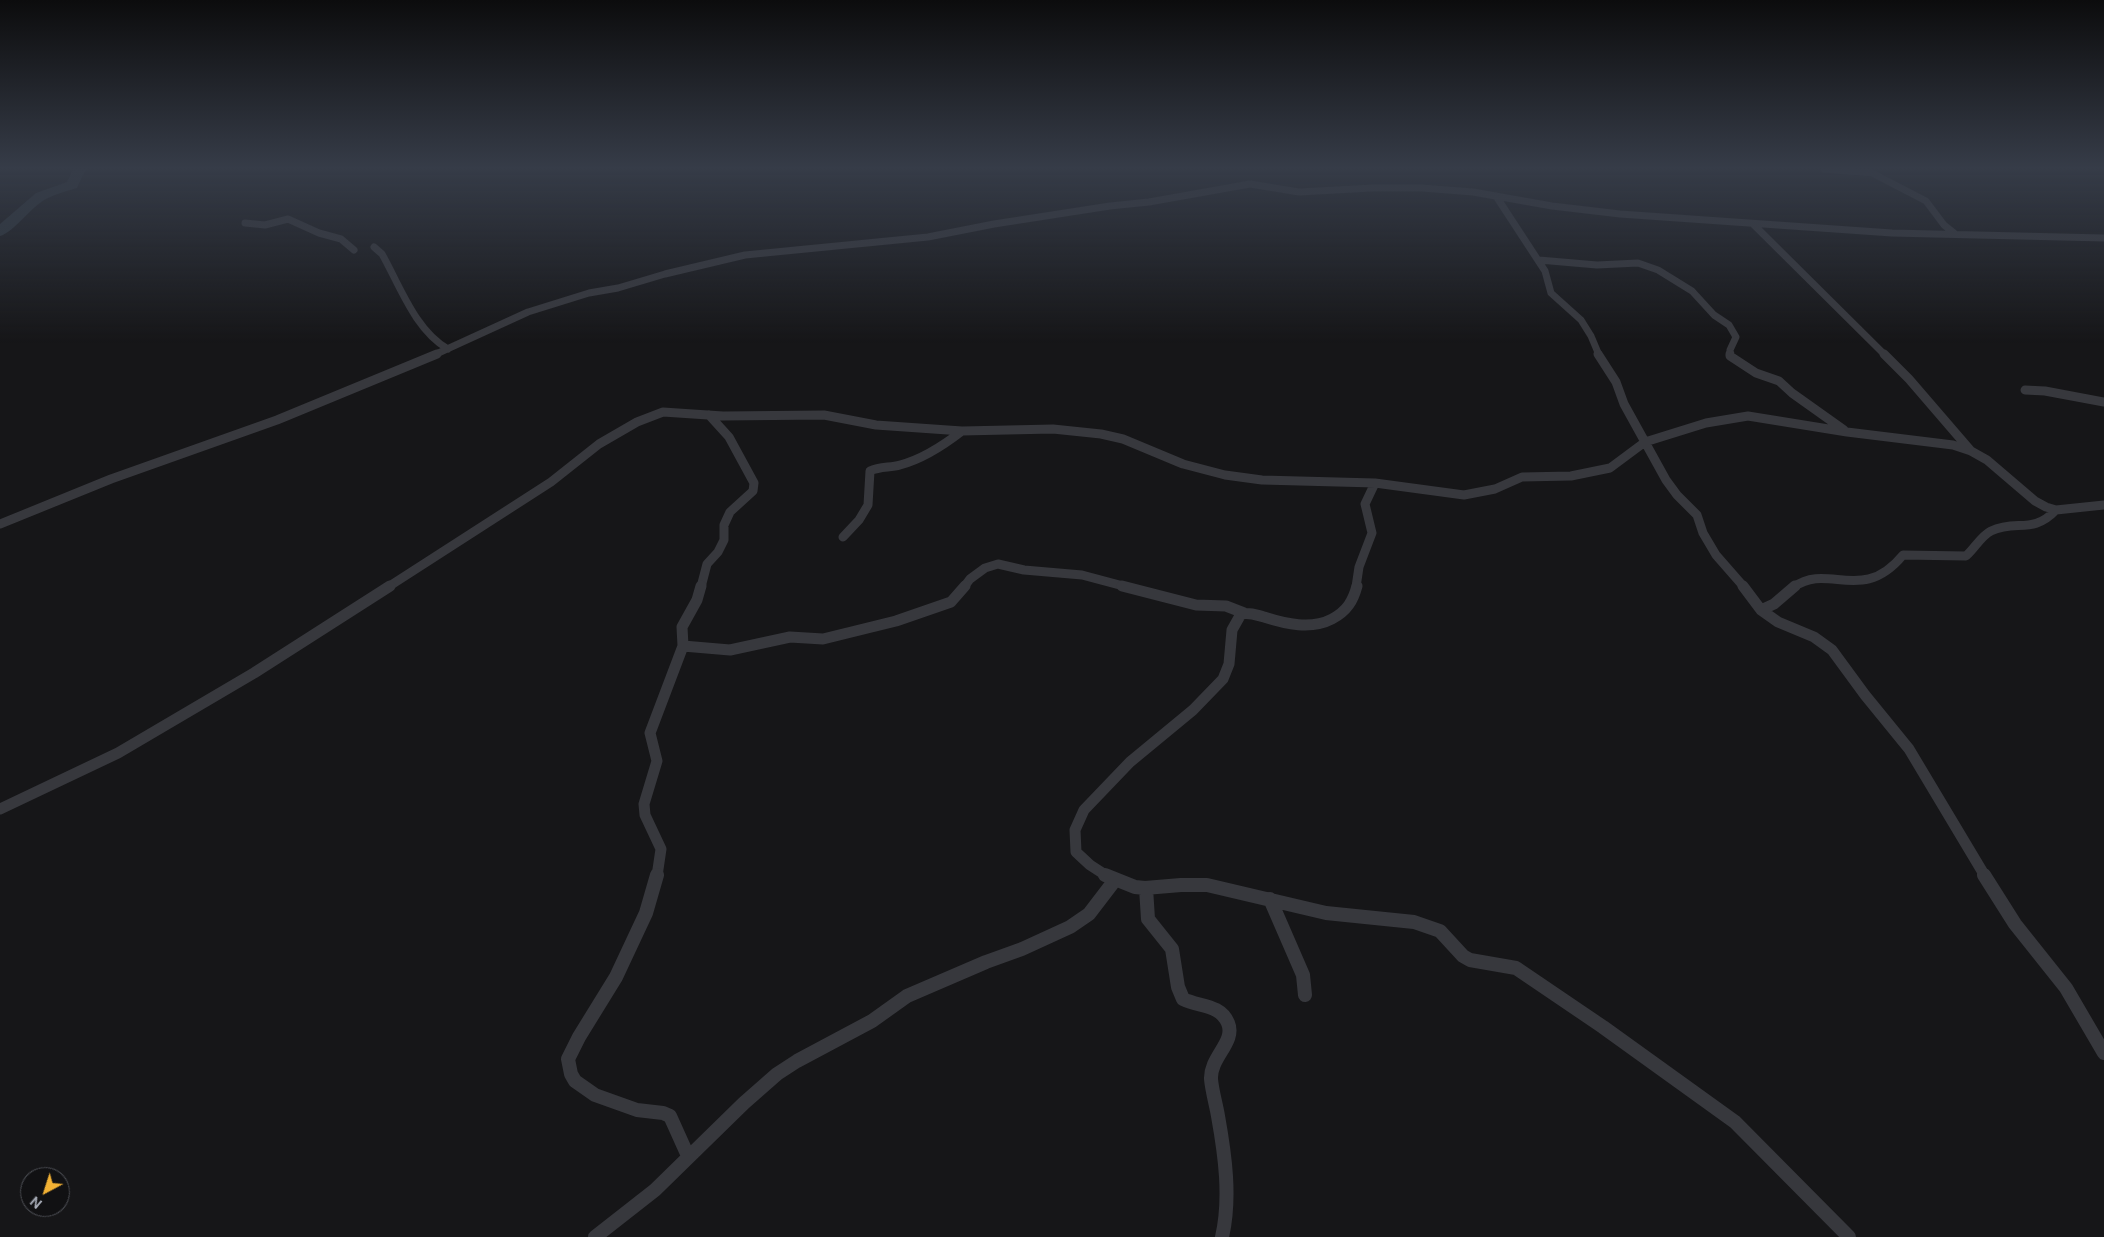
<!DOCTYPE html>
<html>
<head>
<meta charset="utf-8">
<style>
  body { margin:0 }
  #map { position:relative; width:2104px; height:1237px; overflow:hidden; background:#161618; font-family:"DM Sans",sans-serif }
  canvas { display:block }
  .north { position:absolute; left:20px; top:1167px; width:50px; height:50px; box-sizing:border-box; background:#111113; border:1px solid #4d4f55; border-radius:50%; rotate:220deg; font-size:14px; font-weight:700; line-height:20px; text-align:center; color:#a8adb8 }
  .north::after { content:''; display:block; margin:auto; width:18px; height:22px; background:#f2b134; clip-path:polygon(50% 0,100% 100%,50% 72%,0 100%) }
</style>
</head>
<body>
<div id="map">
<canvas width="2104" height="1237"></canvas>
<div class="north">N</div>
</div>
<script>
const g = document.querySelector('canvas').getContext('2d');
g.lineJoin = 'round';
function paint(path, color) { g.fillStyle = color; g.fill(path, 'evenodd'); }
function strokePath(path, color, width, dash) { g.strokeStyle = color; g.lineWidth = width; g.lineCap = dash ? 'butt' : 'round'; g.setLineDash(dash || []); g.stroke(path); }
paint(new Path2D(`
  M73,169H86L77,188C67,191 56,194 46,199C32,206 13,233 0,236V224L36,193L67,182Z`), '#2c353c');
strokePath(new Path2D(`
  M1824,169L1872,173L1926,201L1944,225L1954,233
  M1496,196L1545,271L1551,293L1581,320L1591,336L1599,355
  M245,223L265,225L288,219L319,233L341,239L354,250
  M1753,224L1885,355
  M374,247L382,254C400,286 415,330 448,349
  M1539,260L1597,265L1638,263L1658,270L1692,291L1714,315L1729,325L1736,337L1730,350V355
  M434,355L528,312L589,293L618,288L665,274L745,255L928,237L994,224L1110,206L1149,202L1250,184L1299,192L1372,188H1422L1473,192L1552,206L1620,214L1892,233L2104,238`), '#37383d', 7);
strokePath(new Path2D(`
  M1598,354L1616,382L1624,404L1666,480L1677,495L1697,515L1703,533L1716,555L1744,587
  M1730,354V356L1756,373L1779,381L1792,393L1844,430
  M1884,354L1909,379L1971,451
  M2025,390L2045,391L2104,402
  M0,524L111,479L277,420L437,354
  M843,537L859,520L868,505L870,471C880,466 890,468 900,465C923,459 944,445 962,431
  M388,587L551,482L599,444L637,422L663,412L723,416L824,415L876,425L962,431L1053,429L1101,434L1123,439L1183,464L1225,475L1262,480L1375,483L1464,495L1495,489L1522,477L1571,476L1610,468L1645,442L1706,423L1748,416L1847,432L1953,445L1971,451L1987,460L2035,501L2046,507L2056,510L2104,505
  M701,587L707,564L718,552L724,540V525L730,512L753,491L754,483L729,437L709,415
  M964,587L970,579L985,568L998,564L1024,570L1082,575L1127,587
  M1356,587L1359,567L1372,533L1365,504L1375,483
  M1794,587C1828,562 1862,605 1903,555L1966,556C1975,548 1981,536 1991,531C2017,519 2032,535 2056,510`), '#37383d', 9);
strokePath(new Path2D(`
  M1122,586L1196,605L1226,606L1244,613
  M1743,586L1761,610L1778,622L1814,637L1832,650L1865,695L1909,749L1985,876
  M1761,610L1774,604L1795,586
  M683,646L730,650L790,637L823,639L896,621L951,602L965,586
  M0,809L118,753L254,673L390,586
  M657,876L661,849L645,815L644,804L657,761L650,733L683,646L682,627L697,600L701,586
  M1107,876L1090,865L1076,852L1075,830L1084,810L1130,762L1193,710L1223,679L1229,664L1232,630L1241,614C1250,612 1256,615 1264,617C1286,624 1311,630 1332,619C1347,611 1353,601 1357,586`), '#37383d', 11);
strokePath(new Path2D(`
  M657,875L646,913L616,977L579,1037L568,1059L571,1074L575,1081L595,1095L637,1110L663,1113L670,1116L688,1156
  M1105,875L1135,887L1145,888L1181,885H1207L1326,913L1414,922L1440,931L1463,956L1470,960L1516,968L1603,1027L1735,1122L1849,1237
  M1984,875L2015,924L2066,988L2104,1053
  M1146,888L1148,919L1172,949L1178,987L1183,999C1199,1007 1220,1004 1228,1023C1236,1042 1210,1057 1211,1079C1212,1091 1216,1104 1218,1116C1225,1155 1231,1198 1222,1237
  M1270,899L1303,975L1305,995
  M595,1237L655,1190L744,1103L777,1074L797,1061L872,1021L907,996L986,962L1022,949L1070,927L1089,914L1115,880`), '#37383d', 14);
const sky = g.createLinearGradient(0, 0, 0, 343);
sky.addColorStop(0, '#0c0c0d');
sky.addColorStop(0.49, '#363c48');
sky.addColorStop(1, '#363c4800');
g.fillStyle = sky;
g.fillRect(0, 0, 2104, 343);
</script>
</body>
</html>
